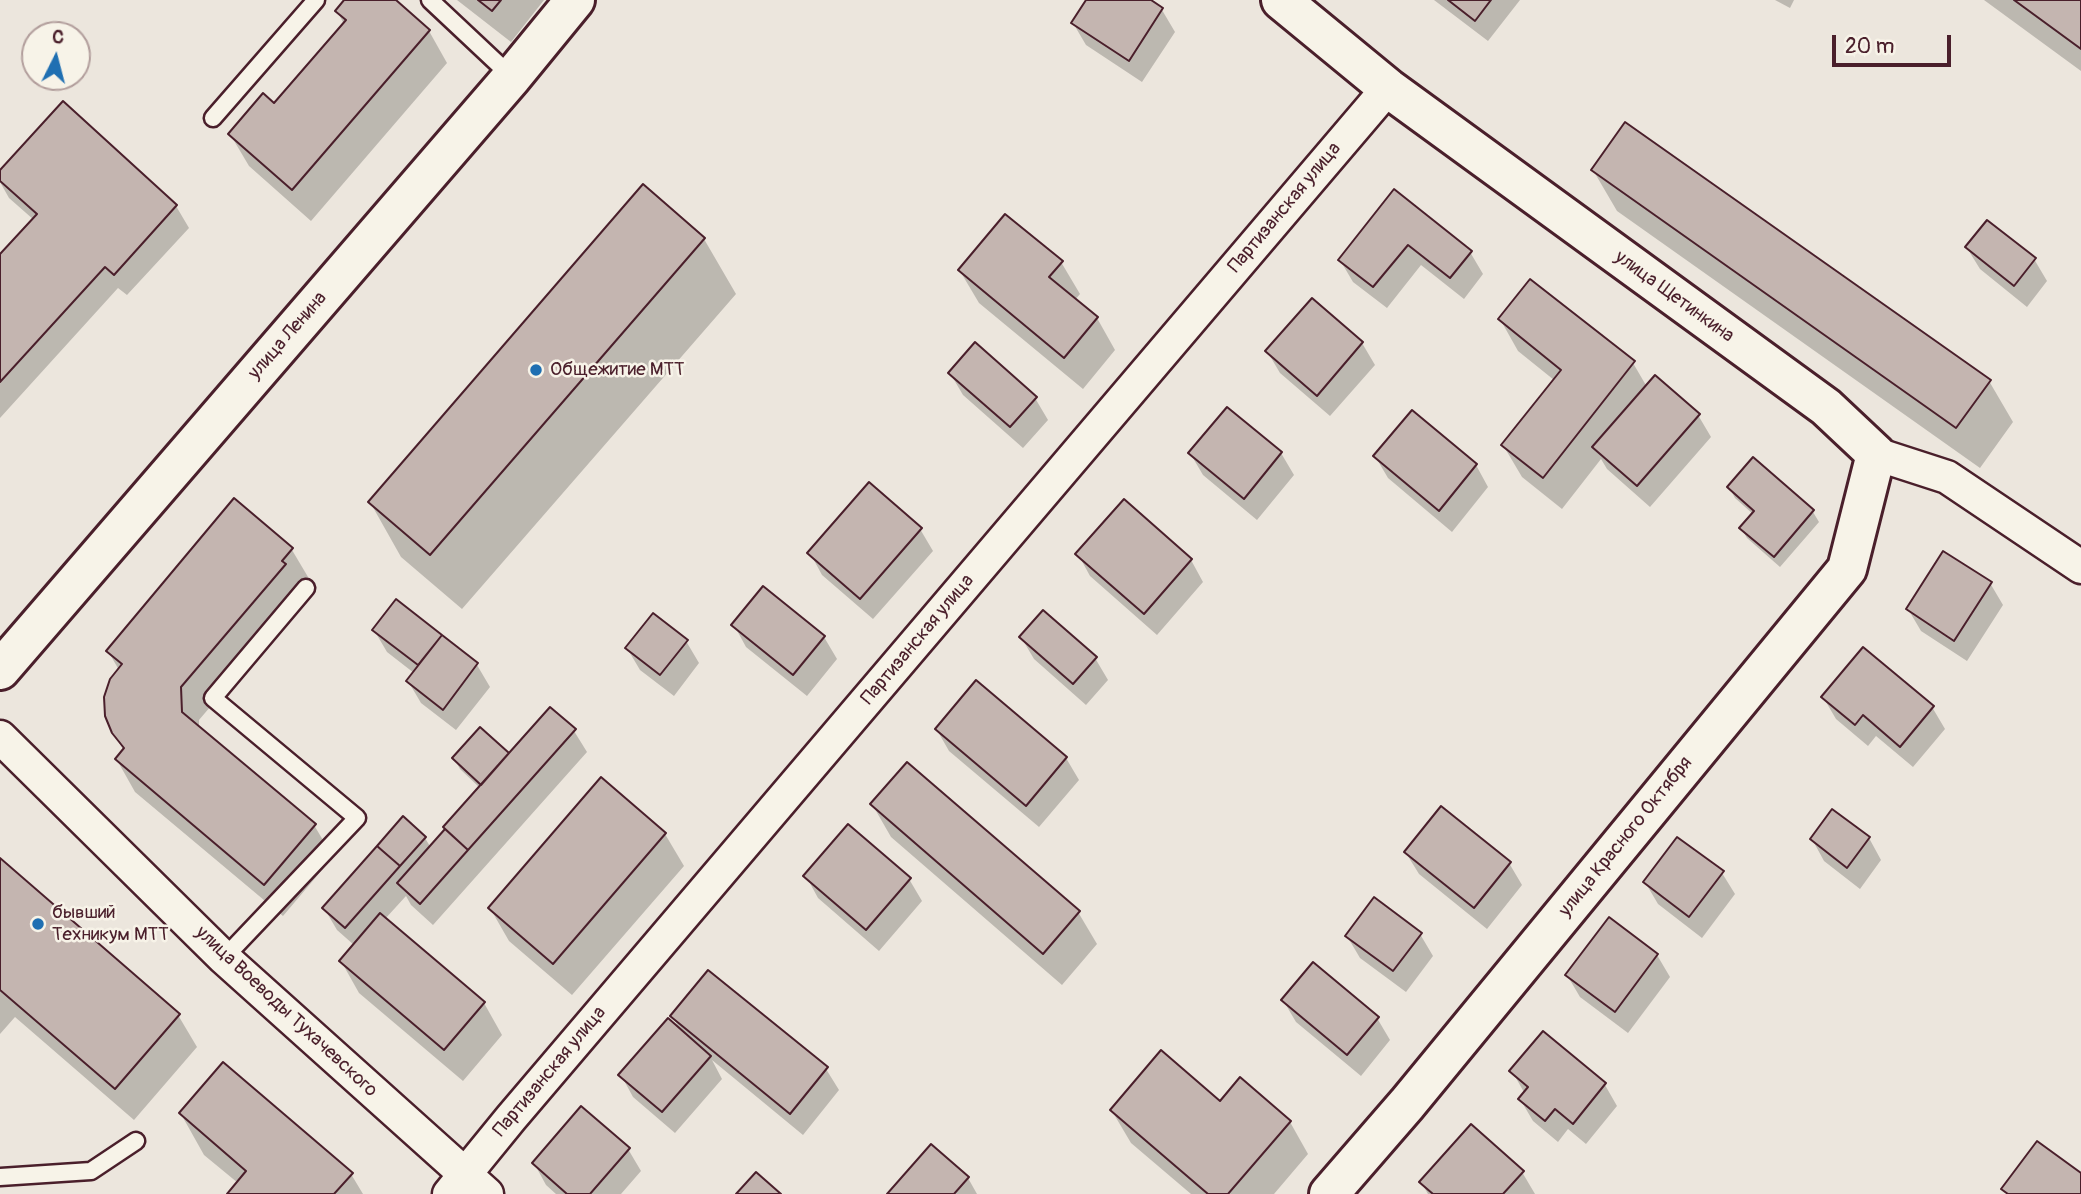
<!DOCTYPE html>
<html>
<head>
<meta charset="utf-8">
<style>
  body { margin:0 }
  #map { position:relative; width:2081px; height:1194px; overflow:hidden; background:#ece6dd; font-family:Pangolin,sans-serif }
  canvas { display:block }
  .north { position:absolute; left:21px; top:21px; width:70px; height:70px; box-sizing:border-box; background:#f7f3e8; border:2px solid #b29e9c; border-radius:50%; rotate:6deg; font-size:19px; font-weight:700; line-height:28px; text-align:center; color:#4a1f2b }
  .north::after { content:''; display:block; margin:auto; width:24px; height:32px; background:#1f6fb2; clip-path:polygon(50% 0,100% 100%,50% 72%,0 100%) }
  .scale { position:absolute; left:1832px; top:35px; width:119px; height:32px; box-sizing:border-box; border:4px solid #4a1f2b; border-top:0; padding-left:9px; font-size:21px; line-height:24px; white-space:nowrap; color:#4a1f2b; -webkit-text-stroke:5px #f7f3e8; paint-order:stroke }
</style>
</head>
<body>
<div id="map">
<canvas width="2081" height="1194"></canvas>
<div class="north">С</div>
<div class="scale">20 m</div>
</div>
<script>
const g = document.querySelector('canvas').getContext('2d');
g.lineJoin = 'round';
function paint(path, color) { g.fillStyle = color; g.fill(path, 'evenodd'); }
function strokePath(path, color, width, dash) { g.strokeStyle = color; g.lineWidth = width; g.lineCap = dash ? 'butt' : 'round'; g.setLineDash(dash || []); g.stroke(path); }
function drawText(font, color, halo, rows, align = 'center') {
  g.font = font + ' Pangolin,sans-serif'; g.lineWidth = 5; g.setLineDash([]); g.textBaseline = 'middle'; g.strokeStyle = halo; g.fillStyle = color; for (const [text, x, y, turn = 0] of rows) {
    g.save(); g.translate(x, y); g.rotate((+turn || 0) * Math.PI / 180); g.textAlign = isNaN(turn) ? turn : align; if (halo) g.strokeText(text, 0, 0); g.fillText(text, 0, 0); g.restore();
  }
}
paint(new Path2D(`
  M346,0H393L429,31L447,63L311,221L249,166L230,134L274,105L344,24L337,11Z
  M457,0H544L511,42Z
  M1088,0H1147L1162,10L1175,32L1142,82L1086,45L1073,23Z
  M1434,0H1520L1488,41Z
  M1775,0H1794L1790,8Z
  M1984,0H2078L2081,2V71Z
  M1593,170L1989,381L2013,422L1980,468L1617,211Z
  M0,172L176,206L189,228L127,295L118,288L0,418V257L34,220L9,198L0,182Z
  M1394,192L1470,252L1483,274L1464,299L1421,265L1387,308L1353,282L1340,260Z
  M704,239L736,294L462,609L401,557L370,502Z
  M1967,248L2034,259L2047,281L2027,307L1980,269Z
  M1061,262L1080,294L1075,300L1097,318L1115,350L1083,389L979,303L960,271Z
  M1500,319L1633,363L1647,387L1698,415L1711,437L1650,507L1607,469L1601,459L1562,509L1522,477L1503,445L1554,380L1518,351Z
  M1362,343L1375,365L1330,416L1280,373L1267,351Z
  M950,373L1035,398L1048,420L1023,448L963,395Z
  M1190,453H1281L1294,475L1257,520L1203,475Z
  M1375,456L1476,465L1488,487L1452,532L1388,478Z
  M1753,460L1813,512L1819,522L1780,567L1747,538L1741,528L1753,514L1735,498L1729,487Z
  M234,501L292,550L311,582L301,593L303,598L199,720V728L314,825L333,857L283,916L135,792L117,760L124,751L113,732L119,670L108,651Z
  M920,529L933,551L873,619L822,575L810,553Z
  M1078,554L1191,560L1203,582L1157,635L1090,576Z
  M1990,583L2003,605L1967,661L1921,631L1908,609Z
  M396,601L477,665L490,687L456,730L421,703L408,681L414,673L387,652L374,630Z
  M734,625L824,637L837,659L807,696L746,647Z
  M1021,637L1095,658L1108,680L1086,705L1034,659Z
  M686,641L699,663L674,696L640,670L627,648Z
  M977,682L1066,758L1079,780L1039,827L949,751L937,730Z
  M1823,697L1932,707L1945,729L1913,767L1876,736L1868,746L1836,719Z
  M574,731L587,752L433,925L411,905L406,896L385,919L484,1003L502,1035L463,1081L359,993L341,961L354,945L337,930L324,908L425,838L431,848L447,830L480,788L460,769L454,758L509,755Z
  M872,804L1078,912L1097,944L1062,985L891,837Z
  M665,834L684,866L572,995L509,941L490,908Z
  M1869,838L1881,860L1860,889L1824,861L1812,839Z
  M1406,853L1509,863L1522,885L1487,929L1419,874Z
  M0,861L178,1015L197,1047L134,1120L15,1017L0,1034Z
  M1722,873L1735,894L1702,938L1658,904L1645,882Z
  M806,876L909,879L922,901L879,951L818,898Z
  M1420,934L1433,956L1406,992L1360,958L1347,936Z
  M1657,955L1670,977L1628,1033L1580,997L1567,975Z
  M1283,1000L1377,1018L1390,1040L1361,1076L1296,1022Z
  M672,1016L826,1069L839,1090L803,1135L712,1060L722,1079L675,1133L633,1097L621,1075L681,1031Z
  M1512,1071L1605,1085L1617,1106L1586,1144L1568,1129L1558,1142L1533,1121L1520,1099L1525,1094Z
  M1220,1103L1290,1122L1308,1154L1274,1194H1191L1131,1143L1112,1111Z
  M181,1114L351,1174L363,1194H229L238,1183L204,1155Z
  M628,1149L641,1171L621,1194H556L546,1185L534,1163Z
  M1522,1172L1535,1194H1428L1421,1182Z
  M968,1178L977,1194H889Z`), '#0003');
const building = new Path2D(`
  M344,0H396L430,30L292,190L228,134L263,93L274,103L346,20L335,11Z
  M478,0H501L492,11Z
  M1086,0H1151L1163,8L1129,61L1071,23Z
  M1448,0H1491L1475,21Z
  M2014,0H2081V49Z
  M63,101L177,205L114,275L105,267L0,382V254L37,214L0,181V170Z
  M1625,122L1991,380L1956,428L1591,170Z
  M643,184L705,238L430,555L368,502Z
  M1394,189L1472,251L1450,278L1408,245L1373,287L1338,260Z
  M1005,214L1063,261L1049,277L1098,317L1064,358L958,270Z
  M1987,220L2036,258L2014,286L1965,247Z
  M1530,279L1635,361L1543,478L1501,445L1561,370L1498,319Z
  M1312,298L1363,342L1317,396L1265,351Z
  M975,342L1037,397L1010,427L948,373Z
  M1655,375L1700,414L1637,486L1592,447Z
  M1227,407L1282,452L1244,499L1188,453Z
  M1412,410L1477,464L1439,511L1373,456Z
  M1753,457L1814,510L1774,557L1739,528L1754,511L1727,487Z
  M869,482L922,528L860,599L807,553Z
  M234,498L293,548L282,561L286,564L181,687L182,712L316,824L264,885L115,759L124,748L112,733L105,716L104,697L110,679L122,664L106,651Z
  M1124,499L1192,559L1144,614L1075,554Z
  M1943,551L1992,582L1954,641L1906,609Z
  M763,586L825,636L793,675L731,625Z
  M396,599L442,635L418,665L372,630Z
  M1043,610L1097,657L1073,684L1019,637Z
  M653,613L688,640L660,675L625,648Z
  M442,635L478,663L443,710L406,681Z
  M1863,647L1934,706L1900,747L1863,715L1855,725L1821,697Z
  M976,680L1067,757L1026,806L935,729Z
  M550,707L576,729L468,850L443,827Z
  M480,727L509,753L481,785L452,758Z
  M907,762L1080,911L1043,954L870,804Z
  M601,777L666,833L553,964L488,908Z
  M1441,806L1511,862L1474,908L1404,852Z
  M1832,809L1870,837L1847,868L1810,839Z
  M403,816L426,837L400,866L377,846Z
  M848,824L911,878L866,930L803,876Z
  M445,829L468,850L420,904L397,883Z
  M1677,837L1724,871L1689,917L1643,882Z
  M377,846L400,866L345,928L322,908Z
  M0,858L180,1014L115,1089L0,990Z
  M1374,897L1422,933L1393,971L1345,936Z
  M380,913L485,1002L444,1050L339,961Z
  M1609,917L1658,954L1615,1012L1565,975Z
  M1313,962L1379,1017L1347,1055L1281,1000Z
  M708,970L828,1067L790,1114L670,1016Z
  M668,1018L711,1056L662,1112L618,1075Z
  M1543,1031L1606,1083L1573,1124L1555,1109L1545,1121L1518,1099L1528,1087L1509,1071Z
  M1161,1050L1220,1101L1240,1077L1291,1121L1228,1194H1208L1110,1110Z
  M223,1062L353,1173L334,1194H227L246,1171L179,1113Z
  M581,1106L630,1148L590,1194H567L532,1163Z
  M1471,1124L1524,1171L1503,1194H1433L1419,1182Z
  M2037,1141L2081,1173V1194H2008L2001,1189Z
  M931,1144L969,1177L954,1194H887Z
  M756,1172L781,1194H736Z`);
paint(building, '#c4b5b0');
strokePath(building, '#4a1f2b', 2);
const service = new Path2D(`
  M430,0L512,77
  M213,118L316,0
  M224,958L357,818L213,698L306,588
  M0,1177L91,1171L136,1141`);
const minor = new Path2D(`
  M1876,454L1947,477L2081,567
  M0,737L224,958L487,1194
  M449,1194L511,1118L1388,88`);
const secondary = new Path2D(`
  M1281,0L1388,88L1826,407L1876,454L1847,569L1407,1104L1329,1194
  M0,670L512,77L575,0`);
strokePath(service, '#4a1f2b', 21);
strokePath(minor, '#4a1f2b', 37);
strokePath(secondary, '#4a1f2b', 44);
strokePath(service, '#f7f3e8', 16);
strokePath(minor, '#f7f3e8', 32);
strokePath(secondary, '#f7f3e8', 38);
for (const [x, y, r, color] of [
  [536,370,7,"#1f6fb2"],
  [38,924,7,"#1f6fb2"]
]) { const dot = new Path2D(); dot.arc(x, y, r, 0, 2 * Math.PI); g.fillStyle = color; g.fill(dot); strokePath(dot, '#f7f3e8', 2.5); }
drawText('19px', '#4a1f2b', '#f7f3e8', [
  ["Партизанская улица",1285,208,-50],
  ["улица Щетинкина",1674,297,36],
  ["улица Ленина",288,336,-49],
  ["Партизанская улица",918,640,-50],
  ["улица Красного Октября",1626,837,-51],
  ["улица Воеводы Тухачевского",286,1012,43],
  ["Партизанская улица",550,1072,-50]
]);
drawText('19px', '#4a1f2b', '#f7f3e8', [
  ["Общежитие МТТ",550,370],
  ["бывший",52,913],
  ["Техникум МТТ",52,935]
], 'left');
</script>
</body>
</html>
